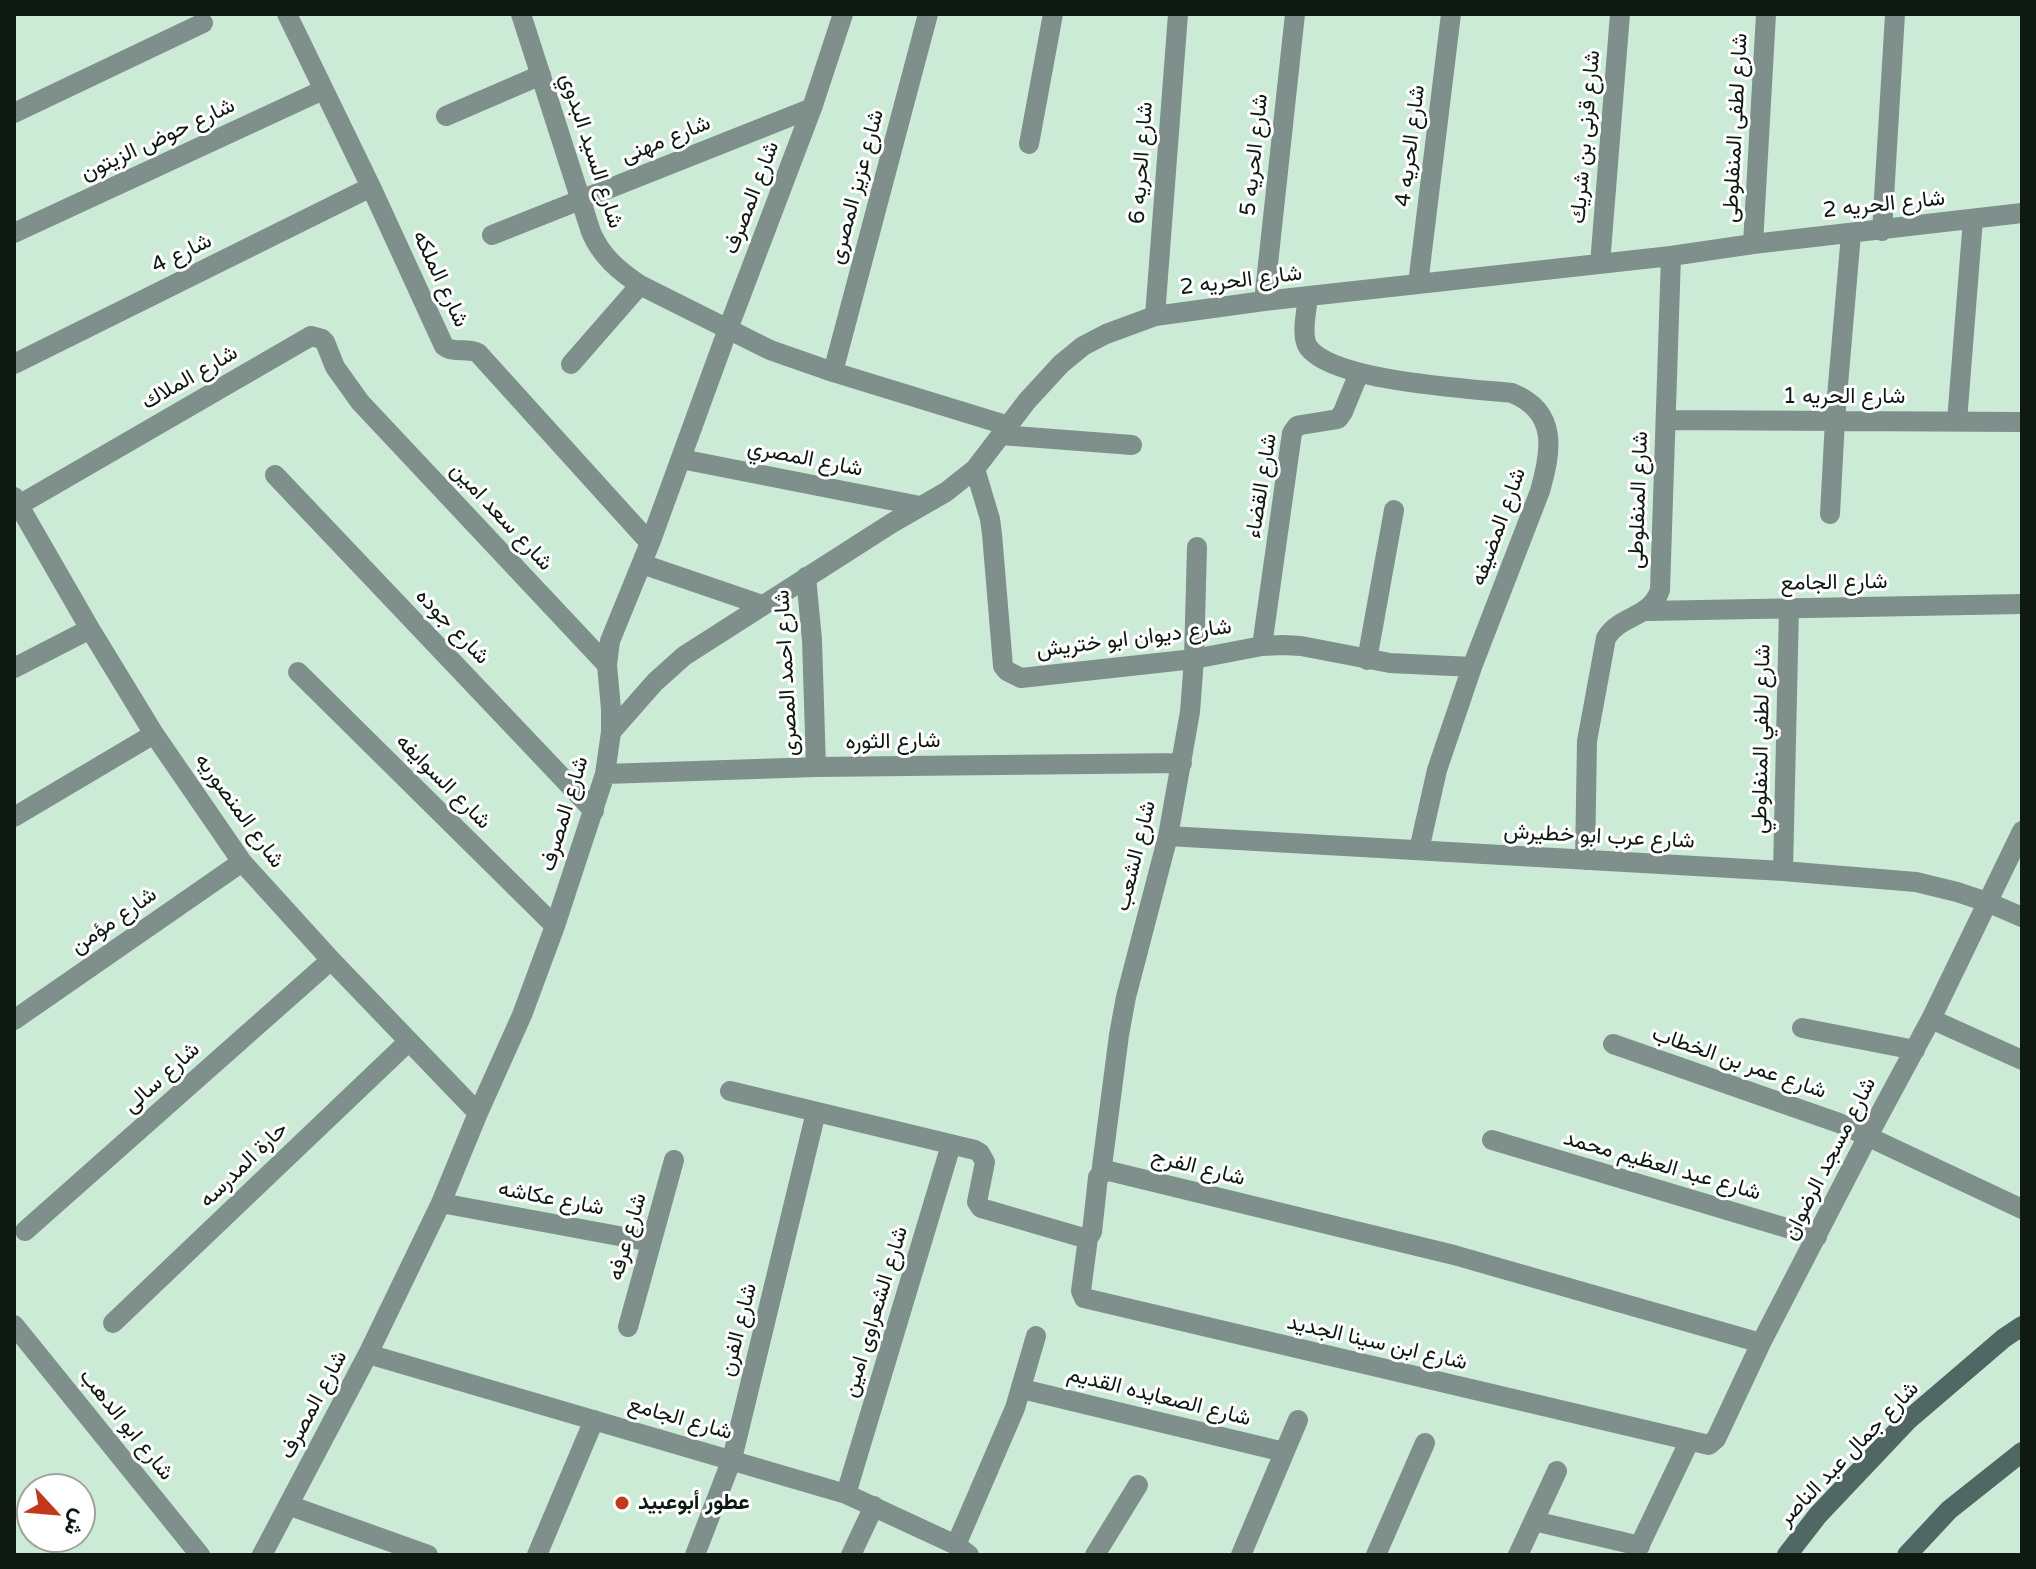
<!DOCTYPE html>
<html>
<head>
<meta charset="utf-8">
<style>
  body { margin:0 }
  #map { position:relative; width:2036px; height:1569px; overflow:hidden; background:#ccebd7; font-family:"Varela Round",Vazirmatn,sans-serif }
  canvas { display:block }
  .frame { position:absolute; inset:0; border:16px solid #0e1912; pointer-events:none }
  .north { position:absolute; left:16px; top:1473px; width:80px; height:80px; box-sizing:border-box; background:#fff; border:2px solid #9fa3a0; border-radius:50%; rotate:116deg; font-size:22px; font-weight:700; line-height:32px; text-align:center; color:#0e1912 }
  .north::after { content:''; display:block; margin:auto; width:28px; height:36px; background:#c33819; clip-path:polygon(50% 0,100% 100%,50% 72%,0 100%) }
</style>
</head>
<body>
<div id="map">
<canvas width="2036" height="1569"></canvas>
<div class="frame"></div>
<div class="north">ش</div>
</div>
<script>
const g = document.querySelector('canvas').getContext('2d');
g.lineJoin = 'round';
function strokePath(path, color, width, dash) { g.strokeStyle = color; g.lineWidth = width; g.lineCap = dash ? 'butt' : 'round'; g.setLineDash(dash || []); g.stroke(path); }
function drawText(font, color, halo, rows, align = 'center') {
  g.font = font + ' "Varela Round",Vazirmatn,sans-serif'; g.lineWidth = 6; g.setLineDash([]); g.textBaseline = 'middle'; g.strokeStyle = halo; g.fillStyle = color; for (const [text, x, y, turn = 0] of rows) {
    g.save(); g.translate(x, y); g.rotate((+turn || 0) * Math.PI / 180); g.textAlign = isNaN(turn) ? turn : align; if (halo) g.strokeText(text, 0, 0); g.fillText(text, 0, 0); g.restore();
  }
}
strokePath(new Path2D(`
  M287,14L371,187L444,346C454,354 467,347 478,353L650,543
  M521,14L591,232C601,256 619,271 640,285L770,350L833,372L1009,426
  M14,113L203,23
  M446,116L541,75
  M1029,144L1053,14
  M1882,231L1895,14
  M14,233L323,90
  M492,235L812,108
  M1753,244L1766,14
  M1600,264L1620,14
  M1418,284L1451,14
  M1308,296C1307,310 1301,332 1307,345C1325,381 1473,389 1512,393C1559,412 1551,452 1540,491L1472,667L1437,770L1419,850
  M1264,301L1295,14
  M1155,316L1178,14
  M14,364L371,187
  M571,364L640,285
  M833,372L928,14
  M1666,420L2022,422
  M1957,421L1973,219
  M1001,435L1132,445
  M681,459L920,506
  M975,469L990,519L992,534L1003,666L1007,671L1021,678L1194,659L1262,646L1283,645L1301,646L1390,663L1472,667
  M275,475L594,811
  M14,497L90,629L154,734L242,862L331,960L478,1113
  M19,505L311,336L322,339L325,342L335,367L360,402L607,665
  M1830,514L1835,420L1851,234
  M642,564L762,605
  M806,577L812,640L816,767
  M1647,611L2022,604
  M1262,646L1292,433L1297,426L1301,425L1338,419L1343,412L1359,373
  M1367,660L1394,510
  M14,668L90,629
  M298,672L555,926
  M611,732L655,682L684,656L892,523L946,492L975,469L1027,401L1061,364L1083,346L1106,334L1155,316L1264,301L1671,256L1753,244L2022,213
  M605,774L816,767L1182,763
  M14,817L154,734
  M1168,836L1783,871L1916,882L1957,892L1987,902L2022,917
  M1585,860L1587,741L1606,638C1621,614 1650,619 1660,590L1671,256
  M1783,871L1789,608
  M1931,1019L2022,1060
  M14,1020L242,862
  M1802,1028L1915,1050
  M1613,1044L1839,1123L2022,1209
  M730,1091L975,1150L980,1153L985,1162L977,1202L981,1208L1084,1238H1088L1092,1232L1098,1177L1101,1174L1109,1171L1454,1255L1761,1343
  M1492,1140L1817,1237
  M1101,1174L1119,1035L1126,997L1168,836L1190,712L1194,659L1197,547
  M441,1203L651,1242
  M25,1231L331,960
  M1088,1238L1081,1291L1084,1298L1709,1445L1716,1439L1761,1343L1868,1136L1931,1019L2022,831
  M113,1323L408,1042
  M14,1325L200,1555
  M628,1327L674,1160
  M368,1354L846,1494L956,1545L969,1555
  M1022,1389L1284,1452
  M846,1494L951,1145
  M288,1505L428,1555
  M1534,1521L1640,1546
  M956,1545L1015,1408L1036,1336
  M262,1555L368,1354L441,1203L478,1113L522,1015L555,926L605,774L611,732V709L607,665L610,641L650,543L728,329L812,108L843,14
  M537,1555L594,1420
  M695,1555L732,1459L816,1112
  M851,1555L874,1506
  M1095,1555L1138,1485
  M1241,1555L1298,1420
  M1376,1555L1425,1443
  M1518,1555L1557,1471
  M1635,1555L1689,1442`), '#7f8f8c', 20);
strokePath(new Path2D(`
  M1787,1555L1818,1515L1907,1421L2004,1338L2022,1326
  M1907,1555L1949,1510L2022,1452`), '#516763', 20);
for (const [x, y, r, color] of [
  [622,1503,8,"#c33819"]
]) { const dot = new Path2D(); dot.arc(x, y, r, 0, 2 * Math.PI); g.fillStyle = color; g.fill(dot); strokePath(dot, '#fff', 3); }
drawText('22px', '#0e1912', '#fff', [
  ["شارع لطفى المنفلوطى",1736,128,-87],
  ["شارع قرنى بن شريك",1586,137,-85],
  ["شارع حوض الزيتون",158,140,-25],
  ["شارع مهنى",666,140,-22],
  ["شارع الحريه 4",1411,146,-83],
  ["شارع السيد البدوي",591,151,72],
  ["شارع الحريه 5",1255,155,-84],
  ["شارع الحريه 6",1142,163,-86],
  ["شارع عزيز المصرى",857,187,-75],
  ["شارع المصرف",752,198,-69],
  ["شارع الحريه 2",1884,205,-6],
  ["شارع 4",182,254,-26],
  ["شارع الملكه",440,279,65],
  ["شارع الحريه 2",1241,281,-7],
  ["شارع الملاك",190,378,-30],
  ["شارع الحريه 1",1844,397],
  ["شارع المصري",805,459,11],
  ["شارع القضاء",1262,486,-81],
  ["شارع المنفلوطى",1639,500,-88],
  ["شارع سعد امين",501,517,47],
  ["شارع المضيفه",1499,527,-70],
  ["شارع الجامع",1834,583,-1],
  ["شارع جوده",452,627,46],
  ["شارع ديوان ابو ختريش",1134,639,-7],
  ["شارع احمد المصرى",787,673,-93],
  ["شارع لطفي المنفلوطي",1762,739,-89],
  ["شارع الثوره",893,742,-1],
  ["شارع السوايفه",443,782,45],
  ["شارع المنصوريه",239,811,54],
  ["شارع المصرف",565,814,-73],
  ["شارع عرب ابو خطيرش",1599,837,3],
  ["شارع الشعب",1136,856,-76],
  ["شارع مؤمن",114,921,-35],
  ["شارع عمر بن الخطاب",1739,1063,19],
  ["شارع سالى",162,1078,-42],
  ["شارع مسجد الرضوان",1830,1159,-63],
  ["حارة المدرسه",244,1165,-44],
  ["شارع عبد العظيم محمد",1662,1166,16],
  ["شارع الفرج",1198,1168,14],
  ["شارع عكاشه",551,1199,11],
  ["شارع عرفه",628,1237,-74],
  ["شارع الشعراوى امين",876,1312,-73],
  ["شارع الفرن",739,1330,-76],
  ["شارع ابن سينا الجديد",1377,1343,13],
  ["شارع الصعايده القديم",1159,1397,14],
  ["شارع المصرف",314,1405,-62],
  ["شارع الجامع",680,1419,16],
  ["شارع ابو الدهب",126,1425,51],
  ["شارع جمال عبد الناصر",1849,1454,-46]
]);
drawText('bold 22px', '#0e1912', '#fff', [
  ["عطور أبوعبيد",638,1503]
], 'left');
</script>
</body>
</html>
